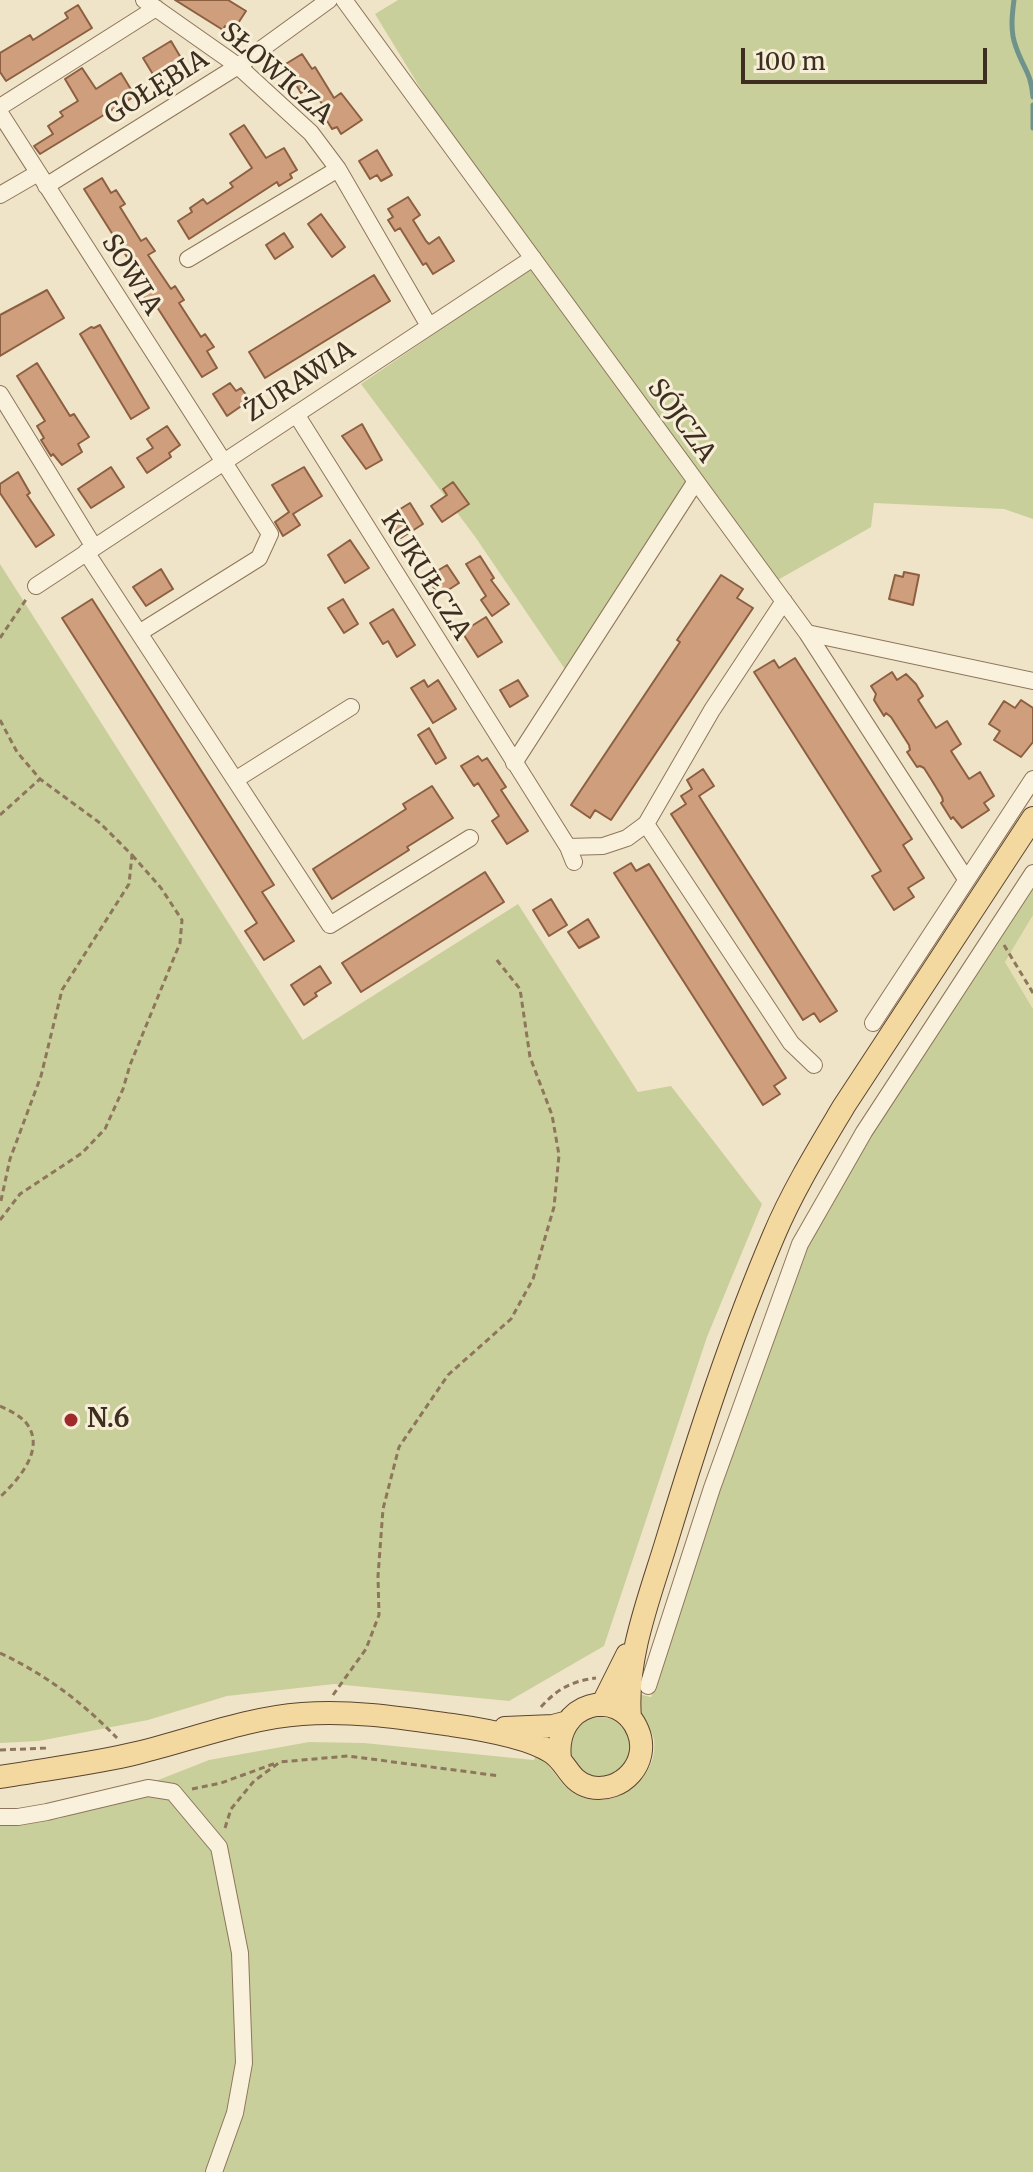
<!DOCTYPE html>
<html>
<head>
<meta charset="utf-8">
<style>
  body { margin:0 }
  #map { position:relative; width:1033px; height:2172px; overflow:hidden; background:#f0e4c8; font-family:Merriweather,serif }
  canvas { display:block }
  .scale { position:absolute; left:741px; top:48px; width:246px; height:36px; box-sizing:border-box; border:4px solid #3d2e20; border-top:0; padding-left:10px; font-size:24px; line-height:28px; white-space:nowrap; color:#3d2e20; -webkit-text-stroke:6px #f7eed8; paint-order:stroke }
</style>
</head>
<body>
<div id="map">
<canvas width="1033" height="2172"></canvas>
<div class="scale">100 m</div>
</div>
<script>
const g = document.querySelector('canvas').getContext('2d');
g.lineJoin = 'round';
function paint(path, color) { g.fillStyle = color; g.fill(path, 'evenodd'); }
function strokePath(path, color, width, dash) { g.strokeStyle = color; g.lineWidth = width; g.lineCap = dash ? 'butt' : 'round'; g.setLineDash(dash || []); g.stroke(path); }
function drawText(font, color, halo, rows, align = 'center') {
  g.font = font + ' Merriweather,serif'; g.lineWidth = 6; g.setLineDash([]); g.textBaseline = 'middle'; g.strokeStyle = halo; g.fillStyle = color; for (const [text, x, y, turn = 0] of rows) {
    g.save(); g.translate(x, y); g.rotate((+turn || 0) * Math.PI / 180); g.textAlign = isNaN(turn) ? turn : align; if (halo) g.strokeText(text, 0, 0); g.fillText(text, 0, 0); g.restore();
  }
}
paint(new Path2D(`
  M1033,915V1009L1005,962Z`), '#e6deb5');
paint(new Path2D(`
  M398,0H1033V519L1004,509L874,503L871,527L866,530L776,581L706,482L575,684L476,538L361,384L544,259L433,109L375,14Z
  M0,564L303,1040L518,904L638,1092L671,1086L762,1204L707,1337L604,1646L509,1701L334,1684L227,1696L148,1720L39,1741L0,1743Z
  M1033,882V915L1005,962L1033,1009V2172H0V1824L59,1819L209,1760L309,1742L364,1743L534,1760L536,1754C554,1766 559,1787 579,1796C614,1812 659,1778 654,1740C652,1729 643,1722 640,1712C638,1707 638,1700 638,1694L651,1697L662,1669L722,1476L806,1246L868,1139Z
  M570 1747a30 30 0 1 1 60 0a30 30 0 1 1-60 0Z`), '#c9cf9b');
strokePath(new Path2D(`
  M1014,0C1012,15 1010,32 1016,47C1023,68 1031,72 1033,97
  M1033,105V128`), '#6f938a', 5);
const building = new Path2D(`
  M175,0H228L246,11L233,31L225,26L223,30Z
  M78,5L92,28L6,81L0,72V53L30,35L33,40L68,18L65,13Z
  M171,41L184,63L157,81L143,58Z
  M302,54L312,69L315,67L334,98L341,93L362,120L341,134L337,127L332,129L324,116L328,113L311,87L301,93L284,65Z
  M82,68L96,89L121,73L135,96L40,154L34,146L53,134L48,126L63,116L60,112L78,101L65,79Z
  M244,125L266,158L284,148L297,170L290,174L292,178L279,186L277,182L189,239L178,221L192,212L190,208L203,199L207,204L233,187L230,183L252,168L230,134Z
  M377,150L392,175L381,181L377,175L370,179L359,161Z
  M102,178L111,193L116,190L125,204L120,207L141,241L146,238L155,251L148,255L171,289L175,286L184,300L179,303L201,337L205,334L214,347L207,351L217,368L202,377L157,307L152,310L143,295L147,293L144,284L84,189Z
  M408,197L420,215L413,220L426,241L429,244L439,237L454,261L433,274L426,263L423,265L400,228L395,231L388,220L393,217L388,209Z
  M321,214L345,247L332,257L308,224Z
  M284,233L293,247L275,259L266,245Z
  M374,275L390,301L265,378L249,352Z
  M47,290L64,318L0,356V315Z
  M100,325L149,408L131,419L80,334L91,327L94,328Z
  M37,363L70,416L74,414L89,437L78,444L82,452L62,465L53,454L51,456L41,440L44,438L37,426L45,421L17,376Z
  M230,383L236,391L241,388L250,400L227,416L213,394Z
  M362,424L382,460L366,469L342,436Z
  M167,426L180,445L169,453L171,457L147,473L137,458L153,448L147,439Z
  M111,467L124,487L91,508L78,489Z
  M304,467L322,496L293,514L300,525L283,536L275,522L289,512L272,485Z
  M18,472L30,493L27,495L54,535L36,547L0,493V484Z
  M453,482L469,504L442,522L431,506L447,495L443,489Z
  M410,503L423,524L401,538L393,525L397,523L392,514Z
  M350,540L369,568L345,583L328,555Z
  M480,556L494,578L491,580L509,604L492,616L481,600L486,596L466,564Z
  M447,565L459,583L439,596L427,577Z
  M161,569L173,589L146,606L133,587Z
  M904,572L919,575L913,605L889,599L895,575L903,577Z
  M721,575L743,589L737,598L753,608L611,820L595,810L590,818L571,805L680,642L677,640Z
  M92,599L274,885L262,892L294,941L264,960L245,931L257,923L62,618Z
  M343,599L358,624L344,633L328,608Z
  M393,609L415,645L397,657L388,641L383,644L370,623Z
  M486,617L502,642L478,657L462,632Z
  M795,658L912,839L903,845L924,878L908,888L914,897L894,910L872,876L881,871L754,672L774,660L779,668Z
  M892,672L897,680L906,674L916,684L923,696L918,700L936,728L947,721L961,744L951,751L969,779L980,772L994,796L984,803L989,810L962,828L953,817L951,819L941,803L943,801L942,797L931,779L924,768L920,766L917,767L907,752L910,750L909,745L891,717L886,713L884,716L874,700L876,694L871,686Z
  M424,680L428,687L438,680L456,709L433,723L411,688Z
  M518,680L528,696L510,707L500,690Z
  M1021,700L1033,708V742L1021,757L994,740L1000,731L989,724L1004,701L1015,708Z
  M429,728L446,758L436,764L418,735Z
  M478,756L482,761L487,758L506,787L501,790L528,831L507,844L492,821L499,816L478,783L474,786L461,766Z
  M703,769L714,786L699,796L837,1011L820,1022L814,1013L803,1020L671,814L686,804L681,796L692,789L687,780Z
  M432,786L453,818L407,847L409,850L332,899L313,869L406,809L403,804Z
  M631,863L636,871L649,864L786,1078L774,1086L780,1094L763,1105L614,873Z
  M485,872L504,902L361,992L342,963Z
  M551,899L567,925L549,936L533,910Z
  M588,919L599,937L579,948L568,932Z
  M320,966L331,983L315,993L317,996L304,1005L291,985Z`);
paint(building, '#cf9f7d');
strokePath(building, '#8d5f41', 2);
const minor = new Path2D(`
  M144,0L238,66L311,133L338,169L429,326
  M344,0L807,633L966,879
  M0,107L156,8
  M0,113L270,534L259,558L139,633
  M46,186L238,66L329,0
  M0,195L38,173
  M188,259L338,169
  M0,394L94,547
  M296,414L568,847L574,862
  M86,552L330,925L470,838
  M36,586L533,258
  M807,633L1033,681
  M514,763L696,481
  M235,780L351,707
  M646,824L791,1043L814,1065
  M568,847L603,846L627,838L646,824L712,710L784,601
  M873,1023L1033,779
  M648,1686L712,1488L800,1244L864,1132L1033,873
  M0,1817H18L47,1812L148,1788L173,1792L219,1847L240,1953L244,2063L235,2113L214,2172`);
const major = new Path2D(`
  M602,1705L627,1655
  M630,1718C625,1658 650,1596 667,1540C698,1438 732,1333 774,1235C793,1190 819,1148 844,1106L1033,818
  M505,1728L553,1726L568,1722
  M0,1777C46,1769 92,1764 137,1753C191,1740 246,1718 302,1714C352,1710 402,1718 452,1725C480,1729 528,1737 551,1752C567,1762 569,1782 590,1787C622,1794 651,1762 638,1731C620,1686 553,1701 560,1759`);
strokePath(minor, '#8d765c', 18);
strokePath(major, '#5b4430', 24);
strokePath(new Path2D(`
  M0,638L27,598
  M0,720L17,752L40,779L100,823L132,855L129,884L62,990L41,1076L10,1159L0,1205
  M0,815L40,779
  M1004,945L1033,993
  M0,1220L20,1194L82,1153L105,1129L123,1089L130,1065L180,943L182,920L161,888L132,855
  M0,1406C10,1411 20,1415 27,1424C46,1450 17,1481 0,1497
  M0,1653C46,1675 81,1701 117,1738
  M333,1695L366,1649L379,1615L378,1576L383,1509L399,1447L448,1375L511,1319L533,1279L554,1207L559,1155L552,1115L530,1057L520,989L496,959
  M541,1707C557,1689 572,1681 596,1678
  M0,1750L49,1748
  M192,1789L221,1783L276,1763
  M225,1828L231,1809L254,1781L280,1762L348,1756L500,1776`), '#8d765c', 3, [6, 4]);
strokePath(minor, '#faf1dc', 16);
strokePath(major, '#f3d9a0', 22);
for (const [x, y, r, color] of [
  [71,1420,8,"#9e2a2b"]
]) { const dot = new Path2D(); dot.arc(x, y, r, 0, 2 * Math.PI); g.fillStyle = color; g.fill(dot); strokePath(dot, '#f7eed8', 3); }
drawText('26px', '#3d2e20', '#f7eed8', [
  ["SŁOWICZA",276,74,41],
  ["GOŁĘBIA",157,88,-32],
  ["SOWIA",131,275,58],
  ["ŻURAWIA",300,382,-33],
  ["SÓJCZA",681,421,54],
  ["KUKUŁCZA",425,576,58]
]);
drawText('bold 26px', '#3d2e20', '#f7eed8', [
  ["N.6",87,1420]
], 'left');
</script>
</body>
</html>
